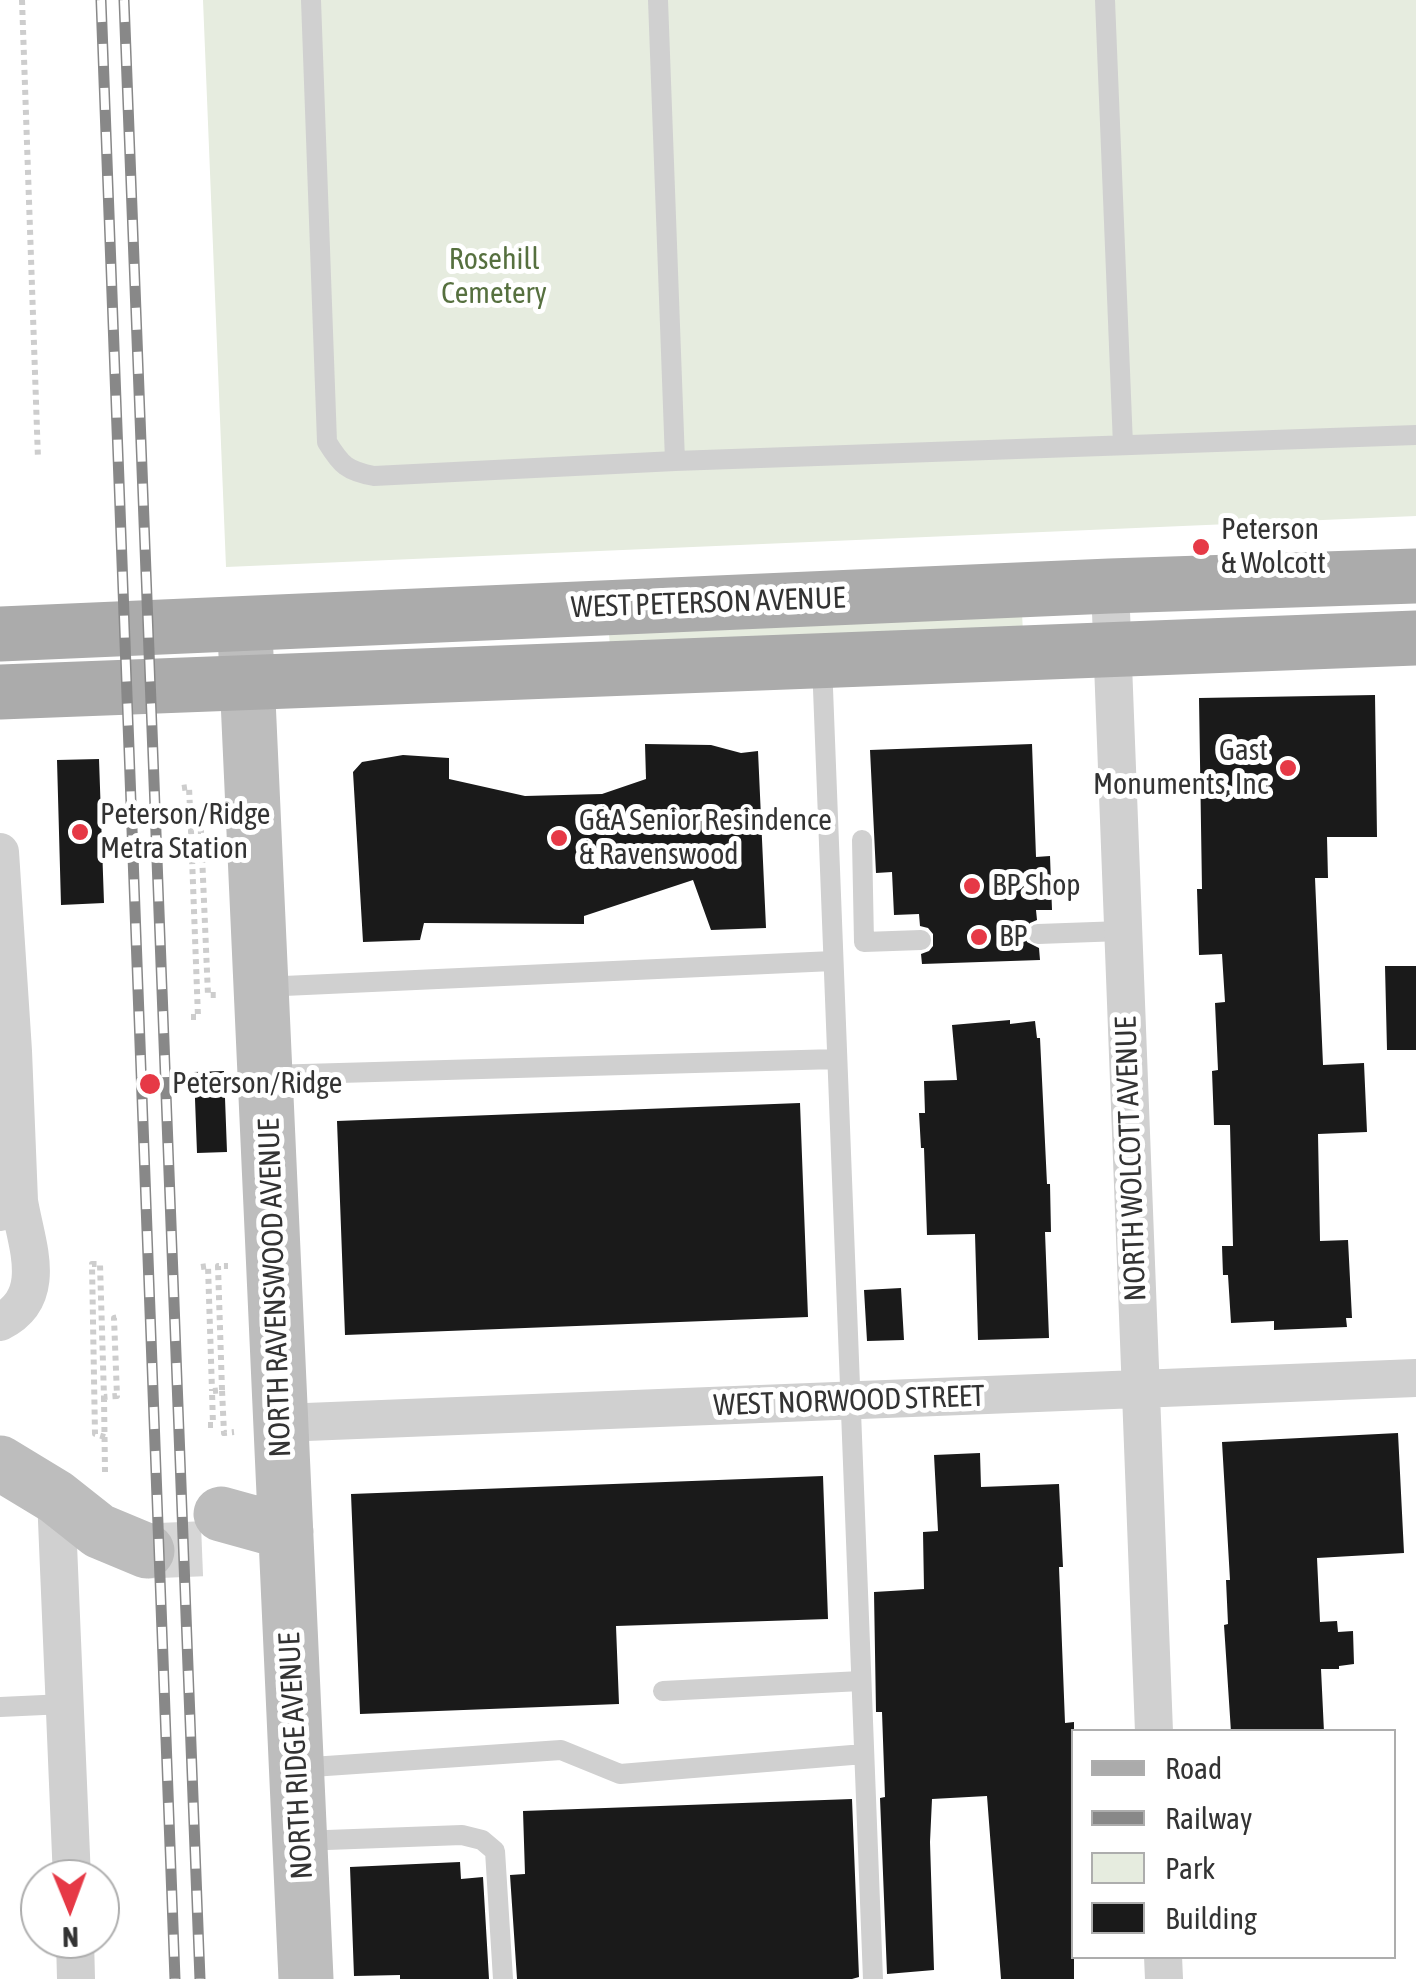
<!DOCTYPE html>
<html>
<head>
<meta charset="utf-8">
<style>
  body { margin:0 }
  #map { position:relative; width:1416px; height:1979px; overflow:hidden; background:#fff; font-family:"Asap Condensed",sans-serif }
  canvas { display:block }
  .legend { position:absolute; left:1071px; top:1729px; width:325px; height:230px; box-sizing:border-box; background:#fff; border:2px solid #adadad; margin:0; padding:12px 18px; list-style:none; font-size:30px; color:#333 }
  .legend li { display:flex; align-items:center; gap:20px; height:50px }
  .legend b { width:50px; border:2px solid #adadad }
  .north { position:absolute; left:20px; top:1859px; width:100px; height:100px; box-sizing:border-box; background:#fff; border:2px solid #adadad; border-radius:50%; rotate:179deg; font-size:28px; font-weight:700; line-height:40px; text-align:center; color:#333 }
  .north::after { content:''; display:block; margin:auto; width:35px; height:45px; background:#e63946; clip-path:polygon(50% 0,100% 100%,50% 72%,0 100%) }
</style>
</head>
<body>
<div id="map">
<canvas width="1416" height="1979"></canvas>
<ul class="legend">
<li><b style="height:12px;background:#ababab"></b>Road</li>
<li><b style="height:12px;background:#888"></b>Railway</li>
<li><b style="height:28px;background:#e6ecdf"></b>Park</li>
<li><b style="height:28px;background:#1a1a1a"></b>Building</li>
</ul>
<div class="north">N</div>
</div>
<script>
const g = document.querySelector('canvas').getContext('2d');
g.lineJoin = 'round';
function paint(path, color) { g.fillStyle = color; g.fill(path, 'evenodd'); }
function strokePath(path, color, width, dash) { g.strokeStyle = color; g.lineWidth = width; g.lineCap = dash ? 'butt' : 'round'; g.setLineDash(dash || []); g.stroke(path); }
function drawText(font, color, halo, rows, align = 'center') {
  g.font = font + ' "Asap Condensed",sans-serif'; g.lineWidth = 10; g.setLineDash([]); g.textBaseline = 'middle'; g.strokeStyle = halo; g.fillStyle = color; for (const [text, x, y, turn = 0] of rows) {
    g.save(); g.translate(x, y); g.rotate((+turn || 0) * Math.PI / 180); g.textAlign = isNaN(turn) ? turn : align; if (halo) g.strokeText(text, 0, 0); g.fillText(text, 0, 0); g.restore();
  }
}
paint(new Path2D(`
  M203,0H1416V516L226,567Z
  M1022,613L1023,633L610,649L609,633Z`), '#e6ecdf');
paint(new Path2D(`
  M1375,695L1377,837H1327L1328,878H1315L1323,1065L1364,1063L1367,1132L1318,1134L1320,1241L1348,1240L1352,1318H1346L1347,1327L1274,1330V1321L1231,1323L1228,1275H1223L1222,1246H1233L1230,1125H1214L1212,1071L1218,1070L1215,1003L1225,1002L1222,954L1199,955L1197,889H1202L1199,698Z
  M645,744L711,745L741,753L758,751L766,928L711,930L693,880L584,916V924L424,923L420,940L363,942L353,772L362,762L403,755L449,758V779L525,796L602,794L646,779Z
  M1032,744L1036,857L1050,856L1052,910H1036L1037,920L1030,923L1024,934L1027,942L1039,948L1040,960L922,964L921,954L929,951L933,946V934L928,928L920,926L919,914L894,915L892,872L876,873L870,750Z
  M99,759L104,903L61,905L57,760Z
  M1385,966H1416V1050H1387Z
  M1010,1020V1024L1035,1021L1037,1038H1040L1047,1184H1050L1051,1232H1045L1049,1338L978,1340L975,1234L927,1235L924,1148H921L919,1113H925L924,1081L957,1080L952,1025Z
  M224,1071L227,1152L197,1153L194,1072Z
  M800,1103L808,1317L345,1335L337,1121Z
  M901,1288L904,1340L867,1341L864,1290Z
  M1398,1433L1404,1553L1317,1558L1320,1622L1337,1621L1338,1632L1353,1631L1354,1664L1339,1666V1669H1321L1324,1732H1231L1224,1625L1228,1624L1226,1580H1230L1222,1442Z
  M980,1453L981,1487L1059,1484L1063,1567H1059L1065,1723L1074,1722V1979H1001L987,1796L932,1799L930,1842L934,1970L887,1974L880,1798L885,1797L882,1712H876L874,1592L924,1589L923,1532L938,1531L934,1455Z
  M823,1476L828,1619L616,1626L619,1704L360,1714L351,1494Z
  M852,1799L859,1977L852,1979H517L510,1875L525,1874L523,1811Z
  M460,1862L461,1879L483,1877L489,1979H400V1975L354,1976L350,1867Z`), '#1a1a1a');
strokePath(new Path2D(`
  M147,1551L222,1548`), '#d6d6d6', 55, [55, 28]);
strokePath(new Path2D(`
  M22,0L38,459
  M182,788L189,787L191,831
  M191,1017H198L191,831H201L208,995H218
  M201,1267L208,1266L212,1391
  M222,1390L218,1266H228
  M104,1397L105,1472
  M208,1425H213L212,1391L222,1390L224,1433L234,1432
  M105,1437L95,1434L92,1264H100L104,1397L117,1396L114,1318L119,1317`), '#cdcdcd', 6, [5, 5]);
strokePath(new Path2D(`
  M311,0L327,442C341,465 347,471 374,476L675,461L1416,435
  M658,0L675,461
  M1105,0L1123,445
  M822,663L873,1979
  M862,840L864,942L921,940
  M1038,934L1122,931
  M262,987L833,961
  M268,1075L837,1059
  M663,1691L861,1681
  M0,1707L65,1704
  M297,1768L561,1750L620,1774L864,1754
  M300,1841L462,1835L482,1840L495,1851L503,1979`), '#d0d0d0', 20);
strokePath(new Path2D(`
  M1110,586L1154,1732
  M0,852L13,1051L19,1201
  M0,1212L19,1201C26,1244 50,1297 0,1322
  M281,1423L1416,1378
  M56,1497L72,1879
  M75,1939L76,1979
  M1163,1956L1164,1979`), '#d0d0d0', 38);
strokePath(new Path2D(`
  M245,633L306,1979
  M0,1463L56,1497L99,1531L147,1551
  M221,1514L286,1532`), '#bdbdbd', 55);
strokePath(new Path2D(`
  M0,634L1110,586L1416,576
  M0,692L1416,638`), '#ababab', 55);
const rail = new Path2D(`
  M101,0L175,1979
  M124,0L200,1979`);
strokePath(rail, '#888', 11);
strokePath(rail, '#fff', 8, [22]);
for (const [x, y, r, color] of [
  [1201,547,10,"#e63946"],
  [1288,768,10,"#e63946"],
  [80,832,10,"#e63946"],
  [559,838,10,"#e63946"],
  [972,886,10,"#e63946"],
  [979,937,10,"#e63946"],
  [150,1084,12,"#e63946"]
]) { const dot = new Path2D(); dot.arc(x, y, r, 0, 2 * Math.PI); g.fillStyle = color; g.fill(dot); strokePath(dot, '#fff', 4); }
drawText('30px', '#56703f', '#fff', [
  ["Rosehill",494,260],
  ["Cemetery",494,294]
]);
drawText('30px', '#333', '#fff', [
  ["Peterson",1221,530],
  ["& Wolcott",1221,564],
  ["Gast",1268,751,"right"],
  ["Monuments, Inc",1268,785,"right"],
  ["Peterson/Ridge",100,815],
  ["Metra Station",100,849],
  ["G&A Senior Resindence",579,821],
  ["& Ravenswood",579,855],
  ["BP Shop",992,886],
  ["BP",999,937],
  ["Peterson/Ridge",172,1084]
], 'left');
drawText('30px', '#333', '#fff', [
  ["WEST PETERSON AVENUE",708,603,-2],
  ["NORTH WOLCOTT AVENUE",1131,1159,-92],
  ["NORTH RAVENSWOOD AVENUE",275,1288,-92],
  ["WEST NORWOOD STREET",849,1401,-2],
  ["NORTH RIDGE AVENUE",296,1756,-93]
]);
</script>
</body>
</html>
